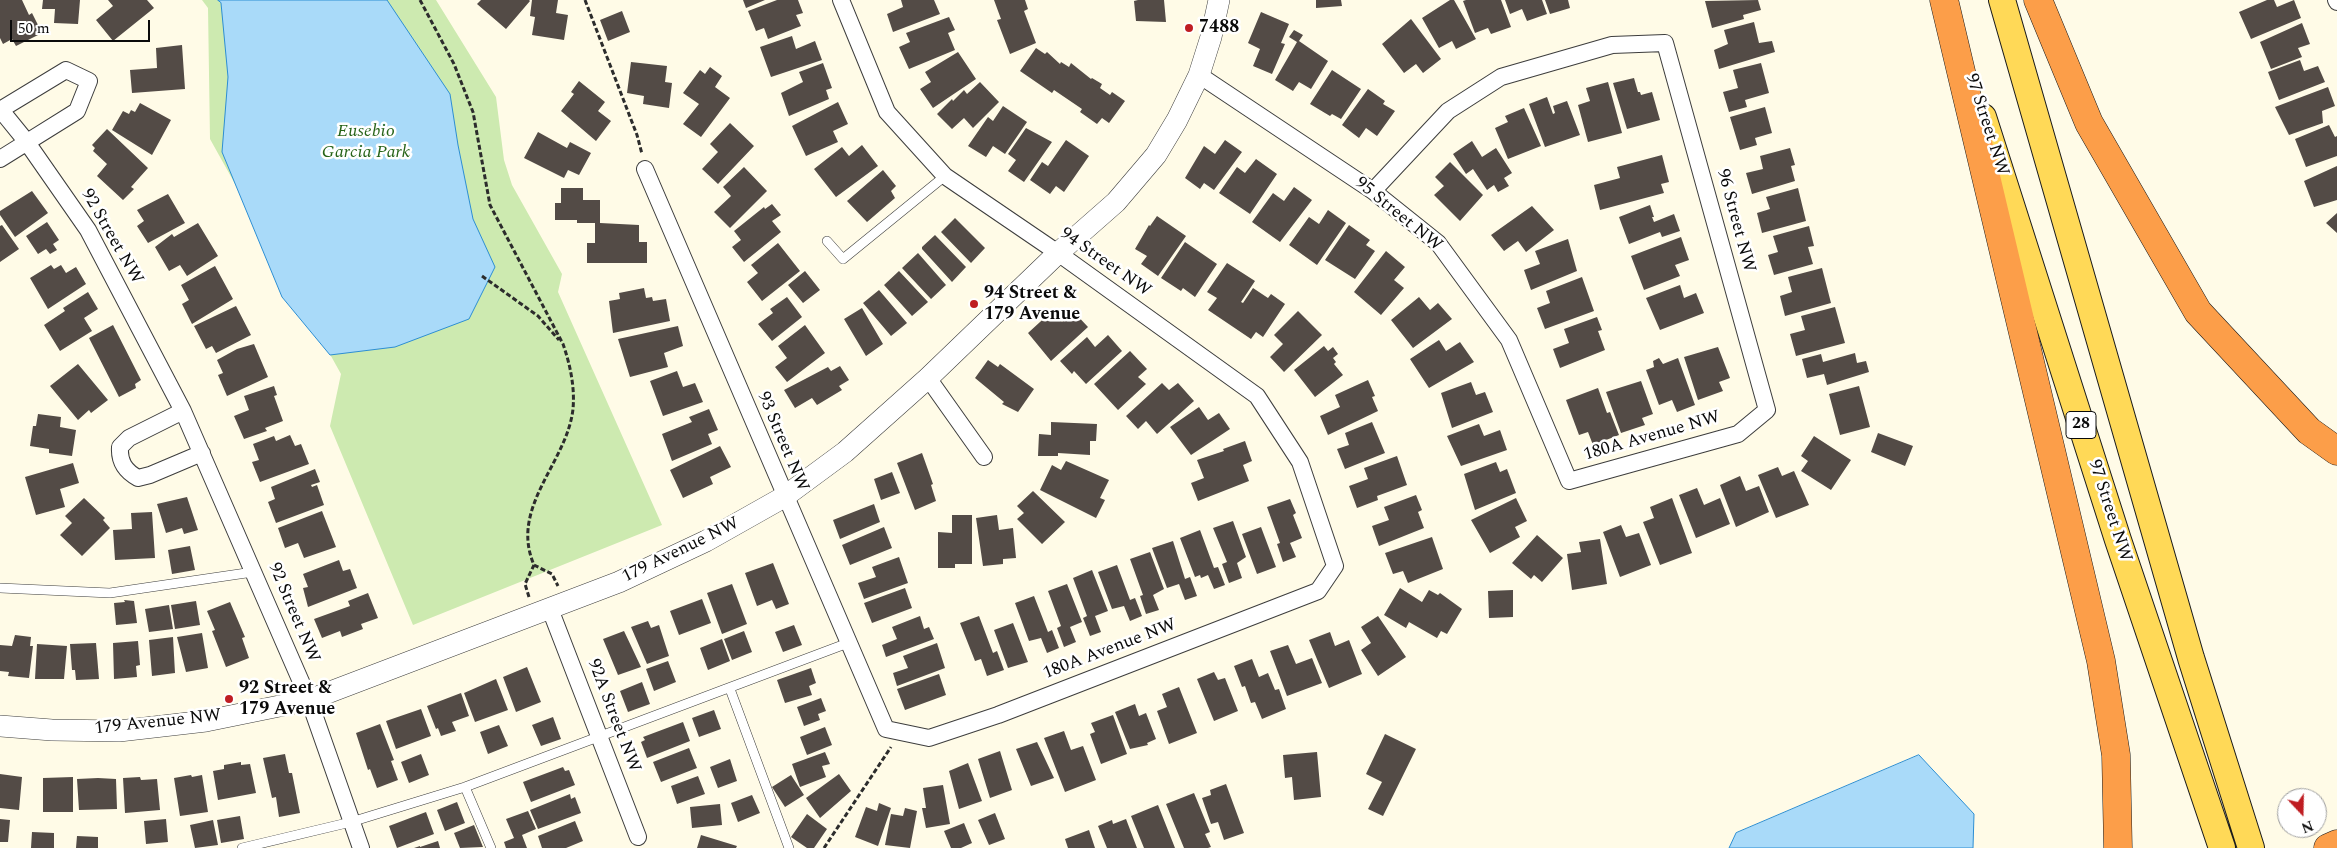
<!DOCTYPE html>
<html>
<head>
<meta charset="utf-8">
<style>
  body { margin:0 }
  #map { position:relative; width:2337px; height:848px; overflow:hidden; background:#fffbe7; font-family:Spectral,serif }
  canvas { display:block }
  .north { position:absolute; left:2277px; top:788px; width:50px; height:50px; box-sizing:border-box; background:#fff; border:1px solid #9d9d9d; border-radius:50%; rotate:159deg; font-size:14px; font-weight:700; line-height:20px; text-align:center; color:#0a0a0a }
  .north::after { content:''; display:block; margin:auto; width:18px; height:22px; background:#bf1d22; clip-path:polygon(50% 0,100% 100%,50% 72%,0 100%) }
  .scale { position:absolute; left:10px; top:20px; width:140px; height:22px; box-sizing:border-box; border:2px solid #0a0a0a; border-top:0; padding-left:6px; font-size:15px; line-height:18px; white-space:nowrap; color:#0a0a0a; -webkit-text-stroke:4px #fff; paint-order:stroke }
</style>
</head>
<body>
<div id="map">
<canvas width="2337" height="848"></canvas>
<div class="north">N</div>
<div class="scale">50 m</div>
</div>
<script>
const g = document.querySelector('canvas').getContext('2d');
g.lineJoin = 'round';
function paint(path, color) { g.fillStyle = color; g.fill(path, 'evenodd'); }
function strokePath(path, color, width, dash) { g.strokeStyle = color; g.lineWidth = width; g.lineCap = dash ? 'butt' : 'round'; g.setLineDash(dash || []); g.stroke(path); }
function drawText(font, color, halo, rows, align = 'center') {
  g.font = font + ' Spectral,serif'; g.lineWidth = 5; g.setLineDash([]); g.textBaseline = 'middle'; g.strokeStyle = halo; g.fillStyle = color; for (const [text, x, y, turn = 0] of rows) {
    g.save(); g.translate(x, y); g.rotate((+turn || 0) * Math.PI / 180); g.textAlign = isNaN(turn) ? turn : align; if (halo) g.strokeText(text, 0, 0); g.fillText(text, 0, 0); g.restore();
  }
}
paint(new Path2D(`
  M202,0H436L496,97L504,160L512,185L562,274L558,292L662,525L413,625L330,426L341,374L210,139L208,8Z`), '#cdeab0');
const water = new Path2D(`
  M218,0H387L450,94L458,145L473,219L495,267L469,319L395,347L330,355L282,297L222,152L228,77L221,3Z
  M1919,755L1974,814L1973,848H1729L1736,833Z`);
paint(water, '#a9daf9');
strokePath(water, '#2d8ed3', 1);
paint(new Path2D(`
  M0,0H22L29,15L32,13L42,33L16,46L12,39L3,44L0,38Z
  M43,0H80L78,24L54,23L55,9H42Z
  M108,0H147L154,8L113,41L96,20L113,6Z
  M481,0H529L530,1L506,29L477,4Z
  M532,0H558L556,13L568,15L564,40L532,35L535,17L530,16Z
  M743,0H765L746,8Z
  M777,0H798L803,13L796,15L801,26L768,39L764,28L756,31L748,11Z
  M901,0H934L940,14L893,32L887,14L903,7Z
  M994,0H1025L1028,9L1024,11L1036,43L1010,54L997,20L1001,19Z
  M1138,0H1164L1166,22L1136,21L1134,1Z
  M1316,0H1341L1342,6L1316,8Z
  M1450,0H1454L1476,39L1456,49L1452,41L1439,48L1422,18Z
  M1466,0H1501L1511,27L1491,34L1488,28L1475,33L1463,1Z
  M1505,0H1542L1547,14L1527,21L1522,9L1510,14Z
  M1545,0H1568L1570,8L1550,14Z
  M1758,0L1761,10L1743,15L1744,19L1712,28L1705,1Z
  M2267,0H2274L2277,7L2294,0L2301,18L2251,39L2239,12Z
  M622,11L630,32L608,41L600,20Z
  M1261,12L1289,24L1281,43L1285,44L1272,74L1253,66L1260,49L1248,43Z
  M949,17L955,30L948,33L955,50L909,69L899,47L910,42L906,33Z
  M1411,19L1441,59L1423,73L1416,64L1404,73L1382,44Z
  M1754,22L1759,43L1772,41L1775,52L1719,69L1714,50L1728,44L1724,30Z
  M2302,23L2310,44L2298,48L2302,57L2271,69L2260,42Z
  M1294,30L1303,35L1299,41L1328,61L1311,89L1299,82L1293,91L1275,80L1297,42L1289,37Z
  M792,36L796,49L815,41L822,60L771,77L760,47Z
  M182,45L185,89L132,93L130,70L157,68L156,48Z
  M1036,48L1045,54L1047,52L1060,64L1061,62L1069,67L1071,63L1091,79L1092,78L1102,84L1100,88L1110,95L1112,92L1125,101L1109,123L1102,118L1097,124L1080,112L1082,109L1054,90L1052,93L1020,71Z
  M958,52L976,79L933,108L920,89L931,82L925,72Z
  M2300,60L2304,71L2318,66L2325,82L2279,100L2268,72Z
  M631,62L667,66L665,82L672,83L669,108L643,104L644,96L627,93Z
  M823,63L832,88L826,90L829,99L789,116L781,93L803,82L799,72Z
  M1761,63L1769,93L1745,100L1747,107L1729,112L1723,92L1738,88L1733,70Z
  M710,67L722,76L715,87L730,98L701,137L683,124L699,104L683,93L700,70L705,74Z
  M1332,70L1361,89L1341,119L1332,114L1330,116L1310,104Z
  M1634,78L1638,92H1640L1641,95L1652,92L1660,120L1627,129L1613,83Z
  M579,81L605,102L598,111L611,121L596,141L561,111L574,94L571,92Z
  M980,82L999,102L973,128L964,118L952,129L937,114L952,99L953,101L964,90L967,94Z
  M1608,82L1622,133L1588,142L1578,105L1590,101L1586,88Z
  M2328,87L2335,106L2322,111L2323,123L2289,135L2275,107Z
  M1368,89L1385,101L1383,104L1395,111L1377,136L1366,128L1359,138L1342,125Z
  M1547,97L1553,114L1555,113L1553,106L1567,101L1580,135L1545,147L1529,104Z
  M838,102L848,124L833,131L838,142L806,156L792,126Z
  M140,103L171,120L152,155L112,130L123,111L129,114L131,110L135,112Z
  M1003,106L1027,122L1005,154L993,146L986,157L968,146L988,117L993,121Z
  M1765,107L1772,133L1755,138L1757,145L1740,150L1730,117Z
  M1524,108L1541,146L1508,159L1495,128L1508,122L1505,116Z
  M730,123L754,146L718,184L702,169L718,152L710,144Z
  M2329,125L2335,137L2337,136V156L2306,167L2295,139Z
  M1026,128L1052,142L1024,182L1008,171L1016,160L1008,154Z
  M107,129L148,168L131,187L134,189L123,200L97,176L107,164L93,151L95,148L92,145Z
  M538,132L567,148L570,142L591,153L579,175L568,170L564,178L524,158Z
  M1066,140L1089,156L1064,192L1056,186L1050,194L1030,180L1042,162L1048,166Z
  M1225,140L1242,152L1214,190L1204,183L1200,189L1185,178L1204,146L1215,154Z
  M1472,141L1482,157L1496,148L1512,173L1504,178L1509,186L1498,192L1494,185L1487,190L1473,169L1466,174L1453,154Z
  M862,145L878,166L836,197L814,169L842,147L849,156Z
  M1790,148L1795,165L1791,166L1795,181L1752,194L1746,173L1763,169L1760,156Z
  M1662,155L1669,182L1661,184L1664,193L1600,210L1594,185L1620,178L1617,167Z
  M1256,159L1277,174L1250,214L1219,193L1237,167L1245,173Z
  M1450,162L1483,195L1460,221L1434,195L1444,186L1435,177Z
  M2337,166V200L2314,207L2304,181Z
  M744,167L767,191L730,228L714,212L731,196L723,187Z
  M883,170L896,186L891,191L895,198L867,222L847,201Z
  M1294,187L1312,200L1280,242L1252,222L1273,193L1284,201Z
  M561,188H583V200H600V223L639,225V242H647V263H587V243H595V223H577V220H555V203H561Z
  M1798,188L1806,221L1762,233L1757,213L1770,209L1766,197Z
  M32,191L48,213L15,237L0,215V211Z
  M168,194L185,223L148,243L137,226L144,221L137,210Z
  M772,204L781,215L772,221L781,232L744,262L732,247L741,240L734,231L764,207L765,209Z
  M1650,205L1654,217H1652L1654,222L1674,214L1680,231L1662,237L1660,232L1629,244L1619,217Z
  M1532,206L1554,230L1526,252L1518,241L1504,251L1491,235Z
  M1328,210L1346,223L1317,265L1289,245L1309,217L1319,224Z
  M2337,213V233L2326,223Z
  M1157,216L1186,236L1158,276L1141,264L1147,256L1135,249L1149,225L1150,226Z
  M955,218L985,248L971,263L941,232Z
  M47,222L59,240L53,244L57,250L50,254L46,249L38,254L26,236Z
  M198,223L218,256L187,276L180,265L169,271L155,247L172,234L174,237Z
  M2,225L19,249L0,262V226Z
  M1349,225L1370,240L1366,245L1375,251L1355,279L1325,260Z
  M1809,226L1814,246L1808,247L1813,264L1774,275L1768,255L1778,252L1773,236Z
  M935,235L966,267L952,282L922,249V247Z
  M1681,237L1689,260L1675,265L1680,276L1644,290L1631,256Z
  M1568,239L1577,271L1531,290L1524,270L1540,264L1535,251Z
  M1185,242L1217,264L1195,297L1183,288L1181,291L1161,278Z
  M778,243L800,271L762,301L747,282L758,273L751,265Z
  M1386,251L1405,267L1394,280L1404,288L1381,315L1354,292Z
  M918,253L946,285L931,299L902,268Z
  M1227,263L1255,281L1241,302L1243,303L1253,288L1268,298L1271,294L1285,304L1263,337L1256,332L1251,339L1208,310L1217,298L1207,292Z
  M51,265L54,269L61,265L66,273L76,267L86,284L48,309L30,278Z
  M215,266L233,299L192,324L182,304L189,300L181,285Z
  M1822,268L1831,303L1785,316L1780,296L1792,292L1788,277Z
  M805,271L820,290L803,303L788,285Z
  M899,271L928,302L912,316L884,285Z
  M1582,277L1594,311L1545,329L1537,308L1550,303L1546,291Z
  M1680,285L1684,298L1696,293L1704,313L1660,330L1646,298Z
  M644,288L646,298L652,297L653,301L666,299L670,321L613,333L609,301L620,299L619,293Z
  M879,290L907,323L891,336L863,303Z
  M88,292L98,309L84,318L92,331L60,351L44,325L65,311L63,308Z
  M787,297L802,317L772,341L758,324L773,313L770,309Z
  M1419,297L1430,310L1438,303L1452,319L1413,348L1391,320Z
  M236,306L251,335L216,353L212,346L206,349L194,326Z
  M1835,307L1845,343L1796,356L1790,334L1805,330L1801,316Z
  M862,308L883,344L866,356L844,319Z
  M1052,311L1062,322L1073,311L1088,327L1051,361L1028,333Z
  M1298,311L1322,335L1284,372L1270,357L1283,344L1274,335Z
  M1597,317L1602,330L1598,331L1605,350L1560,368L1553,349L1569,343L1564,329Z
  M113,325L141,380L135,384L136,388L119,397L89,338Z
  M805,325L825,353L787,382L775,367L787,358L778,346Z
  M678,326L683,346L664,353L668,367L630,377L618,339Z
  M1108,335L1122,351L1086,384L1074,371L1072,374L1060,361L1087,337L1095,347Z
  M1439,340L1446,351L1460,342L1474,362L1429,388L1410,359Z
  M254,344L268,377L227,396L218,375L223,373L217,360L237,349Z
  M1324,346L1328,351L1333,347L1338,354L1333,358L1336,362L1334,364L1343,375L1315,397L1294,370Z
  M1718,347L1730,378L1719,382L1723,391L1698,400L1684,357Z
  M1130,351L1147,369L1138,377L1146,384L1118,410L1094,384Z
  M1855,353L1857,363L1866,361L1869,372L1827,385L1824,374L1807,378L1802,359L1821,354L1823,362Z
  M1659,358L1663,364L1678,358L1695,405L1677,412L1672,400L1659,405L1646,370L1654,367L1653,361Z
  M988,360L998,367L1000,364L1034,389L1018,412L1002,404L1004,402L975,378Z
  M78,364L108,400L91,413L89,410L78,420L50,386Z
  M840,366L849,380L839,386L842,390L817,405L812,398L795,408L784,390L828,367L831,371Z
  M677,371L683,387L695,383L703,402L663,416L650,381Z
  M1368,380L1375,396L1372,397L1378,411L1328,435L1320,416L1340,407L1335,395Z
  M1641,381L1653,414L1642,418L1645,425L1621,433L1606,392Z
  M1471,382L1476,395L1485,392L1493,412L1452,428L1441,393Z
  M1162,383L1169,390L1178,383L1194,401L1157,434L1146,421L1138,429L1126,416Z
  M274,386L277,395L274,396L283,421L265,428L267,431L244,439L234,416L249,410L244,396Z
  M1859,386L1870,427L1840,435L1829,394Z
  M1598,388L1607,413L1610,412L1619,435L1593,445L1588,432L1579,435L1566,400Z
  M1199,407L1208,420L1219,413L1230,429L1191,455L1170,427Z
  M709,409L718,430L708,434L712,444L672,461L662,434L692,422L689,417Z
  M38,414L61,417L60,427L76,430L72,456L49,453V449L30,446L33,426H36Z
  M1051,422L1097,424L1096,441H1090V455L1058,453V456H1038L1039,434L1051,435Z
  M1372,422L1385,453L1345,469L1337,449L1349,445L1345,433Z
  M1479,424L1484,436L1500,430L1507,450L1461,466L1447,436Z
  M1878,433L1913,446L1905,466L1871,452Z
  M290,435L295,446L301,444L309,464L260,482L252,462L259,460L253,444L274,436L276,441Z
  M1814,436L1851,460L1831,490L1801,471L1808,461L1801,456Z
  M1245,441L1252,461L1243,465L1249,481L1198,501L1191,483L1204,478L1197,460L1224,451L1223,449Z
  M720,446L731,467L710,477L713,484L683,498L670,470Z
  M922,453L933,484L931,485L936,501L915,510L897,463Z
  M1397,456L1407,485L1377,496L1378,500L1357,508L1349,486L1368,479L1364,468Z
  M1066,461L1109,480L1100,498L1105,500L1096,518L1040,490L1052,465L1061,470Z
  M1496,462L1500,472L1507,469L1516,493L1475,510L1464,474Z
  M73,463L79,483L60,489L65,507L36,515L25,477Z
  M1778,467L1782,476L1794,471L1809,505L1776,518L1758,475Z
  M315,469L320,482L311,485L312,487L317,485L324,505L276,523L268,502L275,499L271,487Z
  M892,472L900,493L881,500L874,479Z
  M1740,476L1746,491L1759,486L1769,512L1736,527L1720,485Z
  M1697,488L1704,505L1720,498L1730,524L1696,538L1679,495Z
  M1033,491L1065,522L1042,544L1017,519L1024,513L1017,506Z
  M1416,495L1422,510L1418,512L1424,528L1379,546L1372,526L1389,520L1384,507Z
  M187,497L198,530L184,534L182,528L166,533L157,504Z
  M84,498L105,518L103,520L110,528L82,556L60,535L72,523L65,516Z
  M1516,498L1527,521L1515,527L1520,537L1490,553L1471,520Z
  M1672,498L1692,553L1660,565L1643,522L1654,518L1650,507Z
  M1290,499L1296,513L1293,515L1302,538L1290,543L1296,557L1283,562L1277,544L1280,543L1267,507Z
  M874,504L880,522L840,539L833,520Z
  M322,511L336,547L304,558L298,543L285,548L278,528Z
  M152,512L155,558L115,560L113,530L132,529L131,513Z
  M952,515H972V564H955V568H938V532L952,533Z
  M997,515L999,530L1013,528L1016,558L1003,559V564L983,566L976,518Z
  M1233,521L1246,557L1237,563L1242,578L1229,583L1222,564L1227,562L1213,528Z
  M1621,525L1626,537L1639,533L1651,565L1620,577L1603,532Z
  M884,527L892,548L850,565L842,545Z
  M1261,527L1276,567L1257,574L1242,534Z
  M1200,530L1214,568L1218,567L1225,585L1214,589L1208,575L1201,578L1200,575L1195,577L1180,538Z
  M1537,535L1563,558L1542,582L1534,575L1531,579L1512,563Z
  M1432,537L1443,569L1408,583L1403,571L1393,574L1385,553Z
  M1600,539L1607,584L1572,590L1567,554L1581,552L1579,542Z
  M1173,541L1185,579L1190,577L1197,596L1185,600L1179,584L1167,588L1152,548Z
  M190,546L195,570L172,574L168,550Z
  M1150,552L1164,589L1153,595L1159,610L1146,614L1140,596L1143,595L1130,559Z
  M899,557L908,583L864,599L858,583L876,577L872,567Z
  M339,560L343,571L350,569L357,588L308,607L303,588L308,587L303,574Z
  M773,563L789,604L776,609L772,600L757,606L745,573Z
  M1117,565L1130,600L1135,598L1142,616L1130,621L1124,606L1112,609L1098,572Z
  M1092,570L1108,611L1095,616L1101,632L1090,636L1083,618L1087,616L1073,578Z
  M732,584L747,624L722,634L707,593Z
  M1067,584L1082,622L1070,627L1076,642L1064,647L1057,628L1061,626L1048,591Z
  M905,588L912,608L872,623L864,603Z
  M1400,588L1422,602L1429,590L1438,595L1440,593L1462,609L1447,634L1441,631L1437,638L1409,622L1406,628L1384,615Z
  M1513,590V617L1489,618L1488,591Z
  M368,593L378,618L361,624L363,629L342,637L340,631L322,638L314,619L350,606L348,601Z
  M1034,596L1048,632L1052,630L1059,648L1047,653L1041,638L1029,641L1015,603Z
  M702,599L711,623L679,635L670,611Z
  M124,600L134,601L137,623L116,625L114,603L125,602Z
  M196,601L200,625L175,629L171,605Z
  M230,602L245,637L242,638L249,658L226,667L212,631L215,630L207,611Z
  M169,605L173,629L149,632L145,609Z
  M920,616L924,629L929,627L934,639L886,657L882,645L897,639L892,627Z
  M979,616L993,653L997,651L1004,670L987,676L981,659L975,661L960,623Z
  M1378,616L1406,657L1378,676L1361,650L1371,643L1361,627Z
  M648,621L651,628L659,625L669,656L647,664L631,627Z
  M1013,623L1028,662L1008,668L994,630Z
  M794,625L802,645L783,652L775,632Z
  M624,631L641,667L618,675L603,639Z
  M744,631L752,652L732,660L724,639Z
  M1330,632L1335,646L1349,640L1362,674L1329,688L1309,640Z
  M202,633L208,668L186,672L177,637Z
  M15,635L31,637L30,646H33L29,678L8,676L9,672L0,671V645L12,646Z
  M173,637L175,673L152,676L149,640Z
  M722,639L730,661L708,670L700,648Z
  M138,641L140,665L136,666L137,677L114,679L113,643Z
  M96,643L99,679L76,680L75,670H72L70,644Z
  M937,643L945,668L897,686L893,673L908,668L903,656Z
  M37,644L67,646L64,679H35Z
  M1288,645L1296,664L1312,658L1322,683L1287,696L1270,651Z
  M1252,659L1259,677L1268,673L1275,690L1279,689L1286,709L1262,719L1255,702L1251,703L1245,686L1242,687L1234,666Z
  M668,661L676,682L654,691L646,669Z
  M527,667L541,702L516,712L503,677Z
  M811,668L816,683L809,686L812,695L785,703L777,680Z
  M1214,672L1218,680L1225,678L1238,711L1214,721L1197,679Z
  M939,674L946,695L905,710L897,689Z
  M496,679L508,710L475,722L464,693Z
  M642,682L650,704L628,712L620,691Z
  M1179,687L1197,733L1169,744L1157,711L1167,707L1162,694Z
  M461,693L469,716L452,722L456,731L441,736L438,728L436,729L427,706Z
  M821,698L826,711L818,714L820,720L804,726L797,707Z
  M1135,704L1139,716L1146,713L1156,739L1147,743L1148,745L1130,749L1115,712Z
  M421,709L431,736L396,749L386,721Z
  M714,710L721,729L699,737L692,718Z
  M1113,715L1127,754L1101,764L1090,734L1095,732L1091,723Z
  M553,717L561,739L541,746L532,725Z
  M683,722L690,741L647,758L641,742L645,740L643,737Z
  M380,724L394,760L391,761L398,780L377,788L370,769L368,770L356,733Z
  M499,725L508,746L488,754L480,732Z
  M825,727L832,745L807,755L800,737Z
  M1064,731L1071,750L1083,746L1096,780L1065,792L1044,738Z
  M1385,734L1416,749L1383,816L1368,809L1382,782L1366,774Z
  M1037,742L1054,778L1031,786L1016,749Z
  M689,748L697,768L661,782L653,762Z
  M1000,751L1012,790L990,798L978,759Z
  M825,752L830,764L822,766L826,777L800,787L792,764Z
  M1317,752L1321,797L1294,800L1292,777L1285,778L1283,755Z
  M285,754L289,773H292L300,813L279,817L276,797L272,798L263,758Z
  M421,754L429,775L409,783L401,762Z
  M730,759L737,781L718,788L710,767Z
  M241,762V765L250,764L256,793L218,800L213,771L224,769V765Z
  M968,763L982,801L959,809L949,771Z
  M563,767L565,771L569,770L575,785L531,802L523,782Z
  M0,774L22,777L19,810L0,808Z
  M839,774L851,791L820,818L806,798Z
  M191,775L192,777L202,775L208,812L180,816L174,778Z
  M791,775L804,795L785,807L772,787Z
  M698,776L705,794L677,804L671,786Z
  M73,777V812H43V778Z
  M140,777L141,780L157,779L160,810L125,813L123,778Z
  M98,778L116,779L117,809L79,810L77,779Z
  M1226,784L1244,833L1224,840L1218,822L1211,824L1202,798L1211,795L1210,790Z
  M943,785L950,824L926,828L922,808H926L923,788Z
  M1194,793L1210,832L1205,834L1211,847L1208,848H1184L1166,804Z
  M570,794L571,799L575,797L581,813L538,829L530,810Z
  M752,795L760,813L738,822L731,803Z
  M457,802L465,823L445,831L437,810Z
  M879,803L891,808L878,846L855,837L866,807L877,811Z
  M720,804L722,825L692,828L690,807Z
  M1158,805L1175,848H1144L1131,816Z
  M905,808L917,811L910,848L885,845L891,814L903,816Z
  M528,811L536,829L522,835L527,848H506L504,842L514,838L506,819Z
  M426,812L434,834L397,848L389,826Z
  M995,813L1005,839L989,845L978,820Z
  M807,814L827,829L814,848H807L791,837Z
  M240,816L244,839L221,843L217,820Z
  M0,819L10,820L8,842H0Z
  M166,819L168,842L146,844L144,821Z
  M1126,819L1137,848H1107L1098,826L1112,820L1113,824Z
  M213,820L218,845L195,848L190,825Z
  M575,821L583,841L566,848H542L538,836Z
  M964,823L972,843L961,848H951L944,831Z
  M474,825L483,847L460,848L454,833Z
  M1089,830L1095,848H1068L1065,839Z
  M32,832L54,833V848H31Z
  M701,835L737,846L736,848H697Z
  M77,836L98,837V848H76Z
  M438,841L440,848H414L420,846V847Z`), '#534b46');
const service = new Path2D(`
  M827,241L843,259L945,176
  M0,588L110,593L253,572
  M730,689L789,848
  M465,787L491,848
  M242,848L351,822L465,787L848,643`);
const minor = new Path2D(`
  M2336,0L2337,2
  M1199,75L1373,191L1438,243L1509,340L1569,481L1738,434L1767,410L1665,43L1612,45L1501,77L1448,111L1373,191
  M0,109L26,141L88,230L183,411L309,700L361,848
  M0,110L66,70L89,81L77,111L0,159
  M645,169L886,729L929,738L998,715L1318,591L1335,566L1300,462L1257,396L1058,253L945,176L887,112L841,0
  M928,378L984,457
  M183,411L129,438L120,447C119,462 125,471 138,478L150,475L202,453
  M550,609L638,837`);
const tertiary = new Path2D(`
  M0,726L52,730L119,731L206,721L309,700L619,582L706,541L784,497L845,452L928,378L1058,253L1116,202L1156,155L1177,120L1199,75L1211,37L1219,0`);
const primary = new Path2D(`
  M2002,0L2191,658L2251,848
  M1983,117L2118,540L2222,848`);
const motorway = new Path2D(`
  M1944,0L2101,661L2116,755L2118,848
  M2038,0L2089,123L2198,312L2309,431L2337,451
  M2328,848L2337,844`);
strokePath(service, '#3d3d3d', 10);
strokePath(minor, '#3d3d3d', 18);
strokePath(tertiary, '#3d3d3d', 22);
strokePath(primary, '#1b1b1b', 28);
strokePath(motorway, '#1b1b1b', 29);
strokePath(new Path2D(`
  M420,0L454,64L473,112L490,205L563,344C570,364 575,387 573,409C567,463 509,507 534,565L552,574L558,586
  M585,0L637,135L642,154
  M482,276L538,316L559,340
  M529,597L525,584L534,565
  M824,848L891,747`), '#2c2c2c', 3, [5, 2.5]);
strokePath(service, '#fff', 9);
strokePath(minor, '#fff', 16);
strokePath(tertiary, '#fff', 21);
strokePath(primary, '#ffd957', 26);
strokePath(motorway, '#fc9e49', 28);
for (const [x, y, r, color] of [
  [1189,28,5,"#bf1d22"],
  [974,304,5,"#bf1d22"],
  [229,699,5,"#bf1d22"]
]) { const dot = new Path2D(); dot.arc(x, y, r, 0, 2 * Math.PI); g.fillStyle = color; g.fill(dot); strokePath(dot, '#fff', 2); }
for (const [x, y, w] of [
  [2081,425,30]
]) { const box = new Path2D(); box.roundRect(x - w / 2, y - 13.5, w, 27, 4); g.fillStyle = '#fff'; g.fill(box); strokePath(box, '#0a0a0a', 1); }
drawText('bold 16px', '#0a0a0a', null, [
  ["28",2081,425]
]);
drawText('bold 18px', '#0a0a0a', '#fff', [
  ["7488",1199,28],
  ["94 Street &",984,294],
  ["179 Avenue",984,315],
  ["92 Street &",239,689],
  ["179 Avenue",239,710]
], 'left');
drawText('18px', '#0a0a0a', '#fff', [
  ["97 Street NW",1986,125,72],
  ["95 Street NW",1398,215,39],
  ["96 Street NW",1735,221,75],
  ["92 Street NW",111,237,60],
  ["94 Street NW",1105,263,35],
  ["180A Avenue NW",1652,437,-16],
  ["93 Street NW",782,442,67],
  ["97 Street NW",2109,511,72],
  ["179 Avenue NW",681,551,-26],
  ["92 Street NW",293,613,67],
  ["180A Avenue NW",1110,650,-21],
  ["92A Street NW",613,716,69],
  ["179 Avenue NW",158,723,-6]
]);
drawText('italic 18px', '#276419', '#fff', [
  ["Eusebio",366,132],
  ["Garcia Park",366,153]
]);
</script>
</body>
</html>
